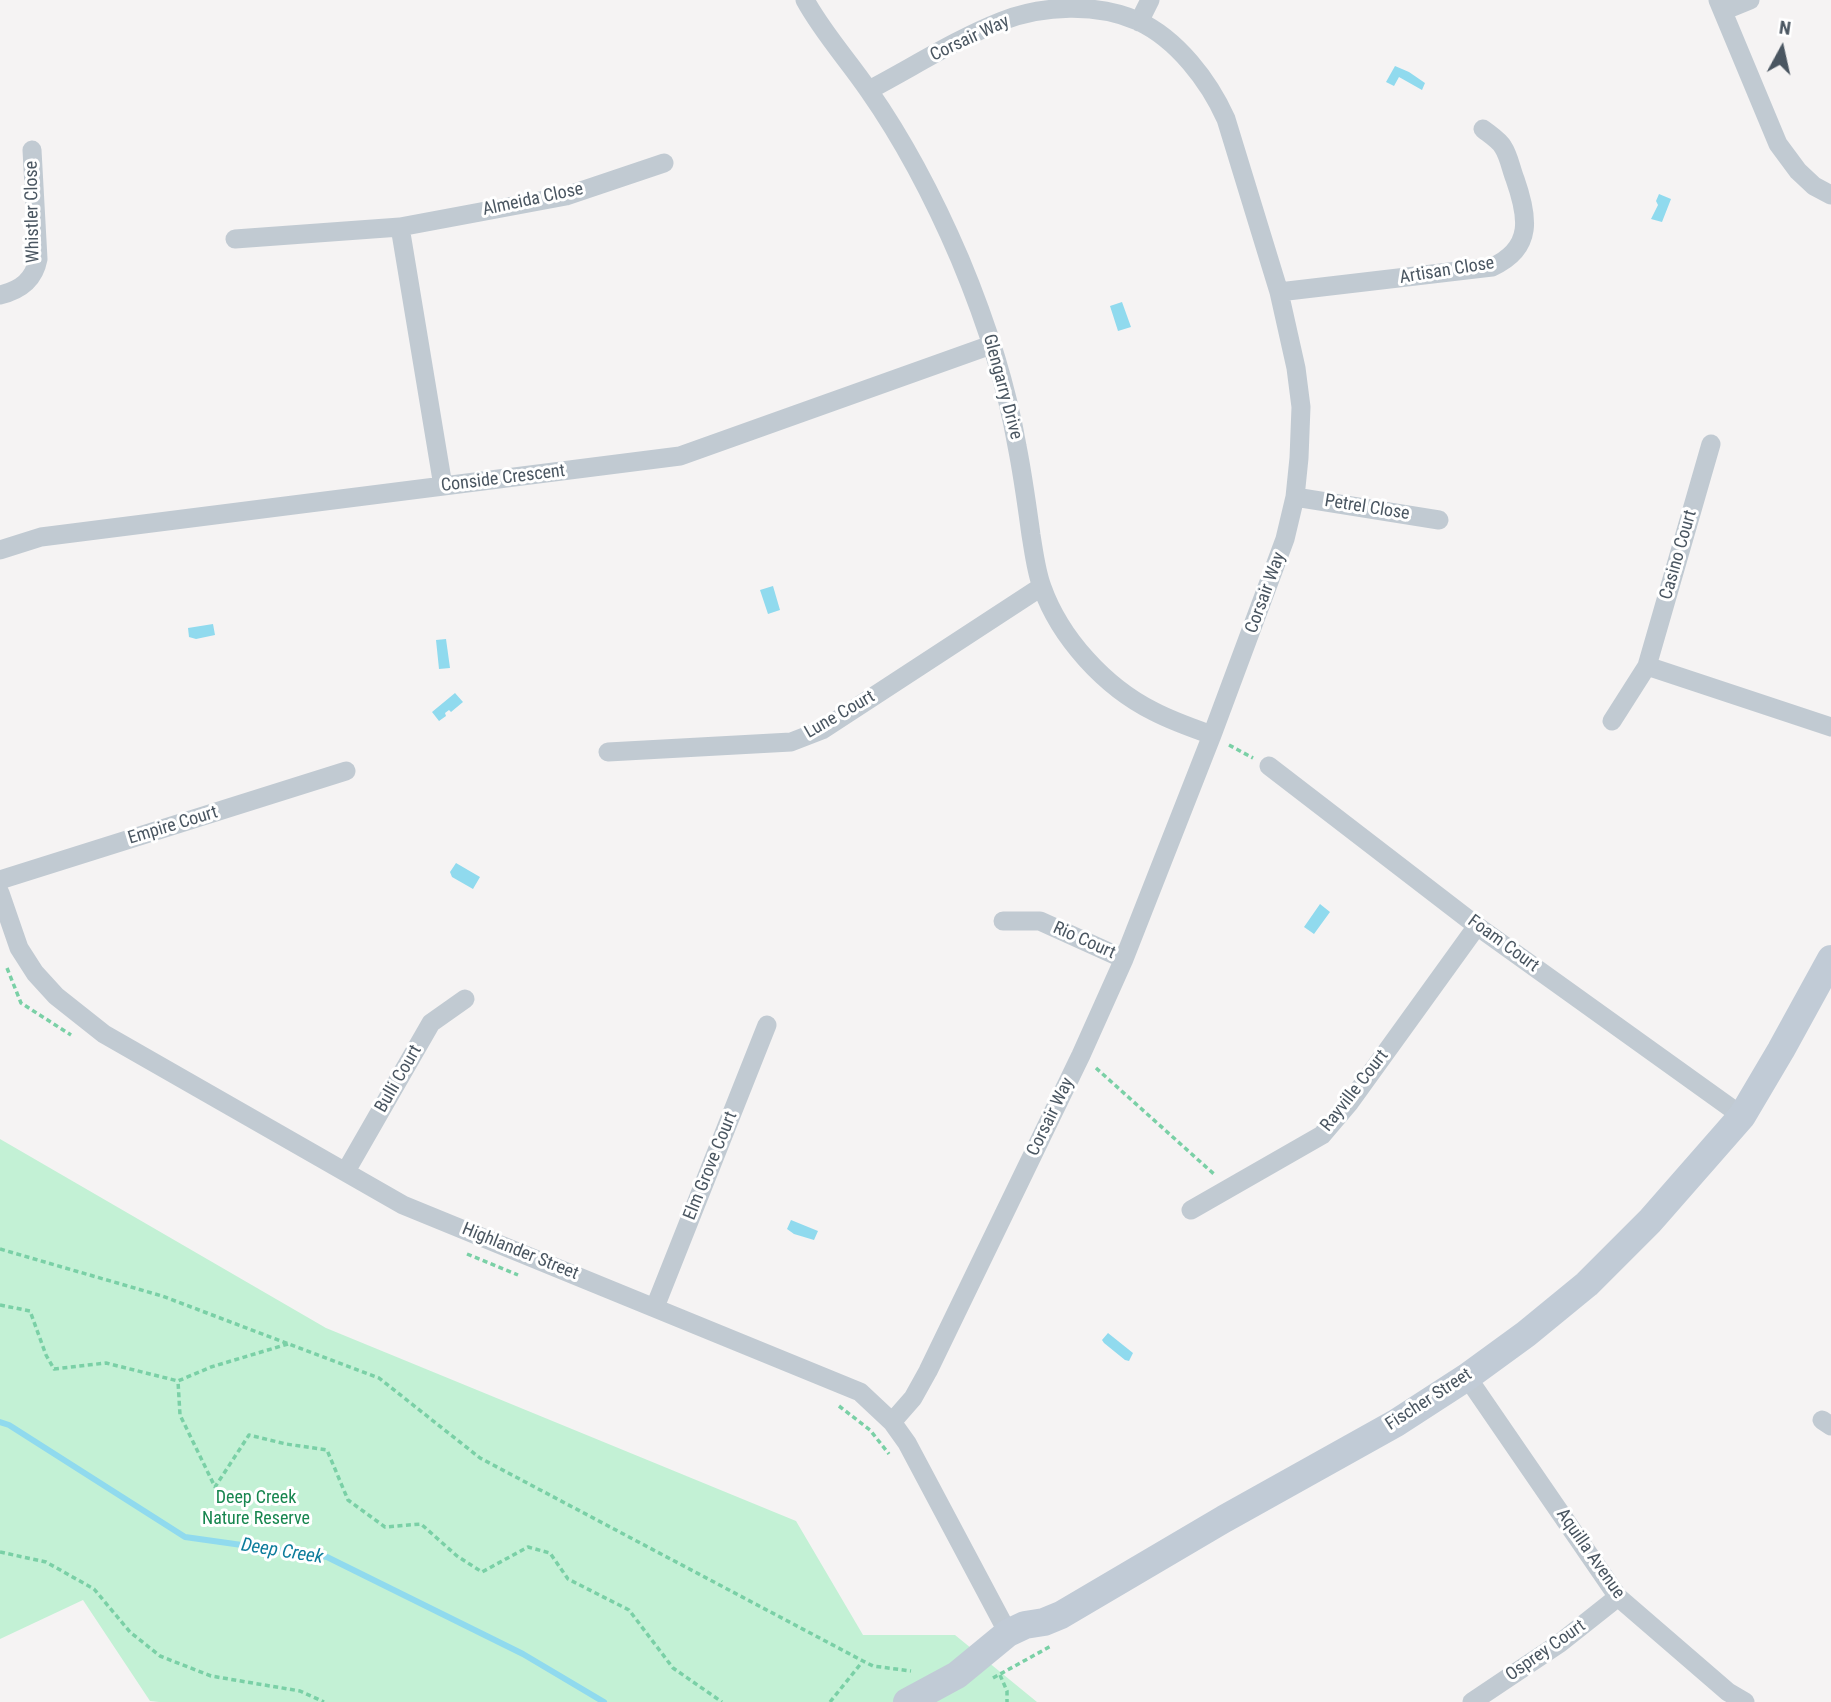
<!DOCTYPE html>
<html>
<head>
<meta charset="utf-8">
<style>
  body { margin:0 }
  #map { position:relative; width:1831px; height:1702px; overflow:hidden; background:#f5f3f3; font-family:"Roboto Condensed",sans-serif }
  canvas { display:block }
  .north { position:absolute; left:1747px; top:14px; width:70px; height:70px; -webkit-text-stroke:5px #fff; paint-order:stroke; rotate:8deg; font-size:19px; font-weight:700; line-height:28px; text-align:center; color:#4a5661 }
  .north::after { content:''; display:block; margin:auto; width:24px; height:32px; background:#4a5661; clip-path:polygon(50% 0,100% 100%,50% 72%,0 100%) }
</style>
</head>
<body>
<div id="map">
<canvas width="1831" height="1702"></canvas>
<div class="north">N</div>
</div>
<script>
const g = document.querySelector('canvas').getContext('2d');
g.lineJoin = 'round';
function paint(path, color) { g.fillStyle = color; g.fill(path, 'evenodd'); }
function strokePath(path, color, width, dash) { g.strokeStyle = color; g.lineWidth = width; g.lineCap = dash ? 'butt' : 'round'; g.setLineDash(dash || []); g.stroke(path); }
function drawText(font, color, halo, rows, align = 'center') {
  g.font = font + ' "Roboto Condensed",sans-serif'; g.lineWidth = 6; g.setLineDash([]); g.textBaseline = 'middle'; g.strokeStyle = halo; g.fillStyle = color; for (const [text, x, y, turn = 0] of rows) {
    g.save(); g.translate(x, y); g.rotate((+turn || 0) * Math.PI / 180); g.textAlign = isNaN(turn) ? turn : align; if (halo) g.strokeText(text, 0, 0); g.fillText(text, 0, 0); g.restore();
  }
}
paint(new Path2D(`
  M0,1139L326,1328L796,1521L863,1635H955L1037,1702H159L150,1701L83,1600L0,1639Z`), '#c3f1d5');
paint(new Path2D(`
  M1395,66L1409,72L1425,83L1422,90L1399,77L1394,86L1386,82Z
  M1659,194L1671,199L1662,222L1651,219L1658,205L1656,201Z
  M1122,302L1131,327L1118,331L1110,306Z
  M773,586L780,610L768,614L760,590Z
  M213,624L215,635L196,639L189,637L188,628Z
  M446,639L450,668L439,669L436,640Z
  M455,693L463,702L451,712L449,710L445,713L446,716L439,721L432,712Z
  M456,863L480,877L473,889L452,877L450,872Z
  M1320,904L1330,912L1314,934L1304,927Z
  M791,1220L818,1231L814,1240L794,1234L787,1229Z
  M1108,1333L1133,1353L1129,1361L1125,1360L1104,1343L1102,1340Z`), '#90daee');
strokePath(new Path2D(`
  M0,1422L9,1425L185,1537L327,1557L523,1654L604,1702`), '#90daee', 6);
strokePath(new Path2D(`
  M1229,745L1253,758
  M7,968L21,1003L71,1035
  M1096,1068L1215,1175
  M0,1249L162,1296L379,1378L480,1458L863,1661L873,1666L911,1671
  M467,1254L518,1275
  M0,1305L30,1311L46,1355L54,1369L106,1363L178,1381
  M288,1344L211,1367L178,1381L180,1415L215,1487L249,1435L286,1444L327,1450L348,1500L385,1527L421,1524L457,1556L482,1572L528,1547L550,1553L568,1579L629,1610L673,1668L722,1702
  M839,1406L870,1430L889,1454
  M0,1552L46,1562L94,1589L130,1632L160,1656L211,1676L300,1691L324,1702
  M1000,1675L1007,1691V1702
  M993,1678L1051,1646
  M830,1702L863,1661`), '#7ad0a6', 3.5, [5, 3.5]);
strokePath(new Path2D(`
  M805,0C823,33 848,60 869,91C904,141 936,203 960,259C985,319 1006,382 1017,446C1023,476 1027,506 1031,535C1034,553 1036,571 1042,587C1060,638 1105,687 1153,711C1172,721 1192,728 1212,735
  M1718,0L1778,144L1798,171L1814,186L1831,195
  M1723,11L1750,0
  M1139,22L1150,0
  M869,90C913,67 956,39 1002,21C1043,5 1097,3 1138,21C1177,39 1209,81 1226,119L1279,292L1296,368L1301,407L1299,458L1295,497L1285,539L1212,735L1124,959L1081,1055L928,1371L913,1398L892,1422
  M400,227L566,196L664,163
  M235,239L400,227L443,486
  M1279,292L1492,267C1534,248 1528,216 1515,179C1511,169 1509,156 1503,147C1499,140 1489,134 1483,129
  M0,295C21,290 34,280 38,259L32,150
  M1295,497L1439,520
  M0,550L41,537L680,456L991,345
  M1647,666L1711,444
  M1612,721L1647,666L1831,727
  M608,752L791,742L822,730L1041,587
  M1269,766L1477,926L1742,1116
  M0,880L346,771
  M0,893L19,948L35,973L56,996L104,1034L403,1205L860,1392L892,1422L907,1443L1008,1633
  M1003,921H1040L1124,959
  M346,1171L431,1023L465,999
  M1191,1210L1322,1135L1350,1102L1477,926
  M655,1307L767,1025
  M1467,1377L1618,1597L1728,1692L1745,1702
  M1822,1420L1831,1426
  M1472,1702L1560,1643L1618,1597`), '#c1cad2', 19);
strokePath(new Path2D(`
  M907,1702L957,1675L1008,1633L1025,1625L1044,1622L1061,1615L1224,1519L1396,1423L1467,1377L1526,1334L1587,1284L1650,1221L1742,1116L1781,1050L1831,959`), '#c1cbd6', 28);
drawText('18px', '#4a5661', '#fff', [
  ["Corsair Way",970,39,-25],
  ["Almeida Close",533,200,-12],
  ["Whistler Close",33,212,-91],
  ["Artisan Close",1447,271,-9],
  ["Glengarry Drive",1002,387,75],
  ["Conside Crescent",503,479,-7],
  ["Petrel Close",1367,508,9],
  ["Casino Court",1679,555,-74],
  ["Corsair Way",1266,593,-70],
  ["Lune Court",840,715,-30],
  ["Empire Court",173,826,-17],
  ["Rio Court",1084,941,24],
  ["Foam Court",1503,944,36],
  ["Bulli Court",399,1079,-60],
  ["Rayville Court",1355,1091,-52],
  ["Corsair Way",1051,1117,-64],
  ["Elm Grove Court",711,1166,-68],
  ["Highlander Street",520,1252,22],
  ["Fischer Street",1429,1400,-33],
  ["Aquilla Avenue",1590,1554,55],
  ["Osprey Court",1546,1651,-35]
]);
drawText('18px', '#17864f', '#fff', [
  ["Deep Creek",256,1498],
  ["Nature Reserve",256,1519]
]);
drawText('italic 19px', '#0c7c9b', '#fff', [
  ["Deep Creek",282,1552,9]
]);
</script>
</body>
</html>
